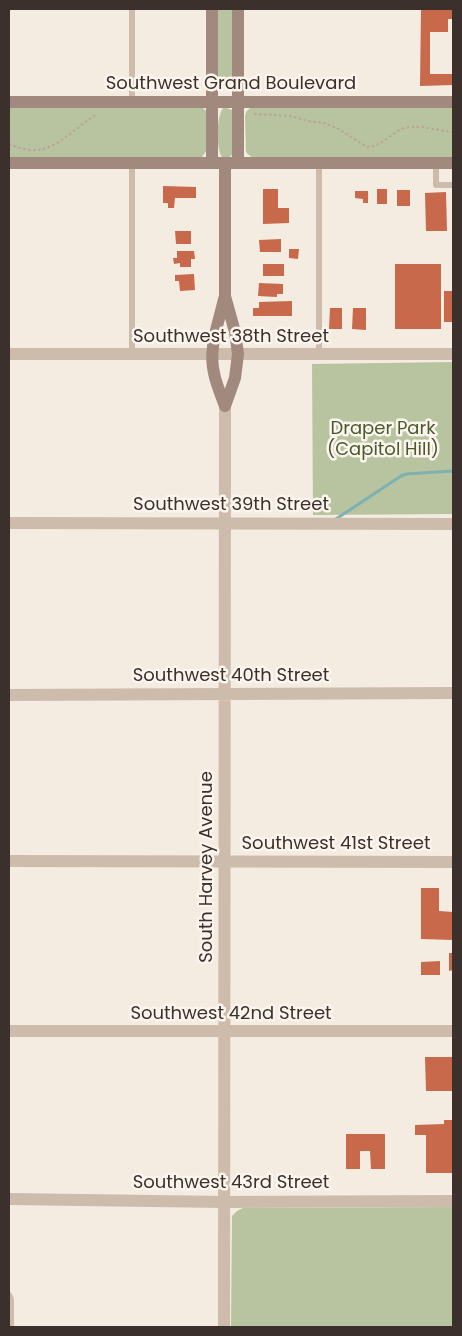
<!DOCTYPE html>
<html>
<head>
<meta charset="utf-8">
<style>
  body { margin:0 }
  #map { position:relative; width:462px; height:1336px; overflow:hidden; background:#f4ebe1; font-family:Poppins,sans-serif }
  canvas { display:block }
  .frame { position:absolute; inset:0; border:10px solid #3b302b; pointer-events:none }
</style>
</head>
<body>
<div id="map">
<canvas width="462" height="1336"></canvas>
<div class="frame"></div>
</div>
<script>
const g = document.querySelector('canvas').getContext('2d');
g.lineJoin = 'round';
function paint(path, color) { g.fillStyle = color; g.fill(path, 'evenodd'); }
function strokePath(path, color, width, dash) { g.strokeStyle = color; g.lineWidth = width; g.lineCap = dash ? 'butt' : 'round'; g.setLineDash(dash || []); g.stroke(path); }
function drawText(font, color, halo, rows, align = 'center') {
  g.font = font + ' Poppins,sans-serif'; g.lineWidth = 5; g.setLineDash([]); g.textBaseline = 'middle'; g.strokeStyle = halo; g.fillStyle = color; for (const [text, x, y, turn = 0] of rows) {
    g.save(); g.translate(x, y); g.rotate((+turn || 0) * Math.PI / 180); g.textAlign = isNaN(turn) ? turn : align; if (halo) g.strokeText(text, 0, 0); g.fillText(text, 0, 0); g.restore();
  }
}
paint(new Path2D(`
  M218,9H233V79C231,84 229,85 223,86L218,80Z
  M9,106L202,107L206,111L207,150L202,157H9Z
  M224,107L232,110V155L228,158L222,157C216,149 216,114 224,107Z
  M251,107H453V158H255L250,156L246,152L245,117L246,112Z
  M453,362V514L313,515L312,364Z
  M453,1207V1327H231L232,1216L237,1211L243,1208Z`), '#b8c4a0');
strokePath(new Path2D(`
  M336,519L401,476L406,474L453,471`), '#7fb0b2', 3);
paint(new Path2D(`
  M421,9H453V19H448V32H430V74H453V85L420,86Z
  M163,186L196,187V198H175L174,208H168V203H163Z
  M263,189H278V208H289V223L263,224Z
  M377,189H387V204H377Z
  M397,190H410V206H397Z
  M355,191H368V203H363V199L355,198Z
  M446,192L447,231H426L425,193Z
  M175,231H191V244H176Z
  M281,239V252H260L259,240Z
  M289,249H299L298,259L289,258Z
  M177,251H194L195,259H191V267H180V263L174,264L173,258H177Z
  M263,264H284V276H263Z
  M395,264H441V329H395Z
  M194,274L195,290L180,291L179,281H175V275Z
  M259,283L283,284V294H277V297L258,296Z
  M444,291H453V322H444Z
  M292,301V316H253V308H259V302Z
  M330,308H342V329H329Z
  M353,308H366V330L352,329Z
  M421,888H439V911L453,912V940L421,939Z
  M449,953H453V970L449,971Z
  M440,961V975H421V962Z
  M425,1057H453V1091H426Z
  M444,1120H453V1173H426V1135H415V1125L444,1124Z
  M346,1134H385V1169H371L370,1151H360V1169H346Z`), '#c8694b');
strokePath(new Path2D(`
  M254,114L290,116L309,121L324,123L337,128L367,147C381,147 390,134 402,129C419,123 436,131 453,132
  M9,144C17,147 27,151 36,150C56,150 80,124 97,114`), '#b9a596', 2, [2.5, 2.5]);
strokePath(new Path2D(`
  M132,102V9
  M132,163V354
  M319,163V354
  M436,163V185H453
  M9,1295L11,1299V1327`), '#cdbbac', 6);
strokePath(new Path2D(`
  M9,354H453
  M9,523L453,524
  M9,695L453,693
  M9,861L453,862
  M9,1031H453
  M9,1199L224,1202L453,1201
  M224,1327L225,406`), '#cdbbac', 12);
strokePath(new Path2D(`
  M212,9V163
  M238,9V163
  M9,102H453
  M9,163H453
  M225,163V296L235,332L238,354L235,378L225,406
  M224,299C219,322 208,348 214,373C216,384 221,395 225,406`), '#a18a7d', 12);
drawText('18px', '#3b302b', '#fbf5ee', [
  ["Southwest Grand Boulevard",231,84],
  ["Southwest 38th Street",231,337],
  ["Southwest 39th Street",231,505],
  ["Southwest 40th Street",231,676],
  ["Southwest 41st Street",336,844],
  ["South Harvey Avenue",207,867,-90],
  ["Southwest 42nd Street",231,1014],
  ["Southwest 43rd Street",231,1183]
]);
drawText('18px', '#4a5a2e', '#fbf5ee', [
  ["Draper Park",383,429],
  ["(Capitol Hill)",383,450]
]);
</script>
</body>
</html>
